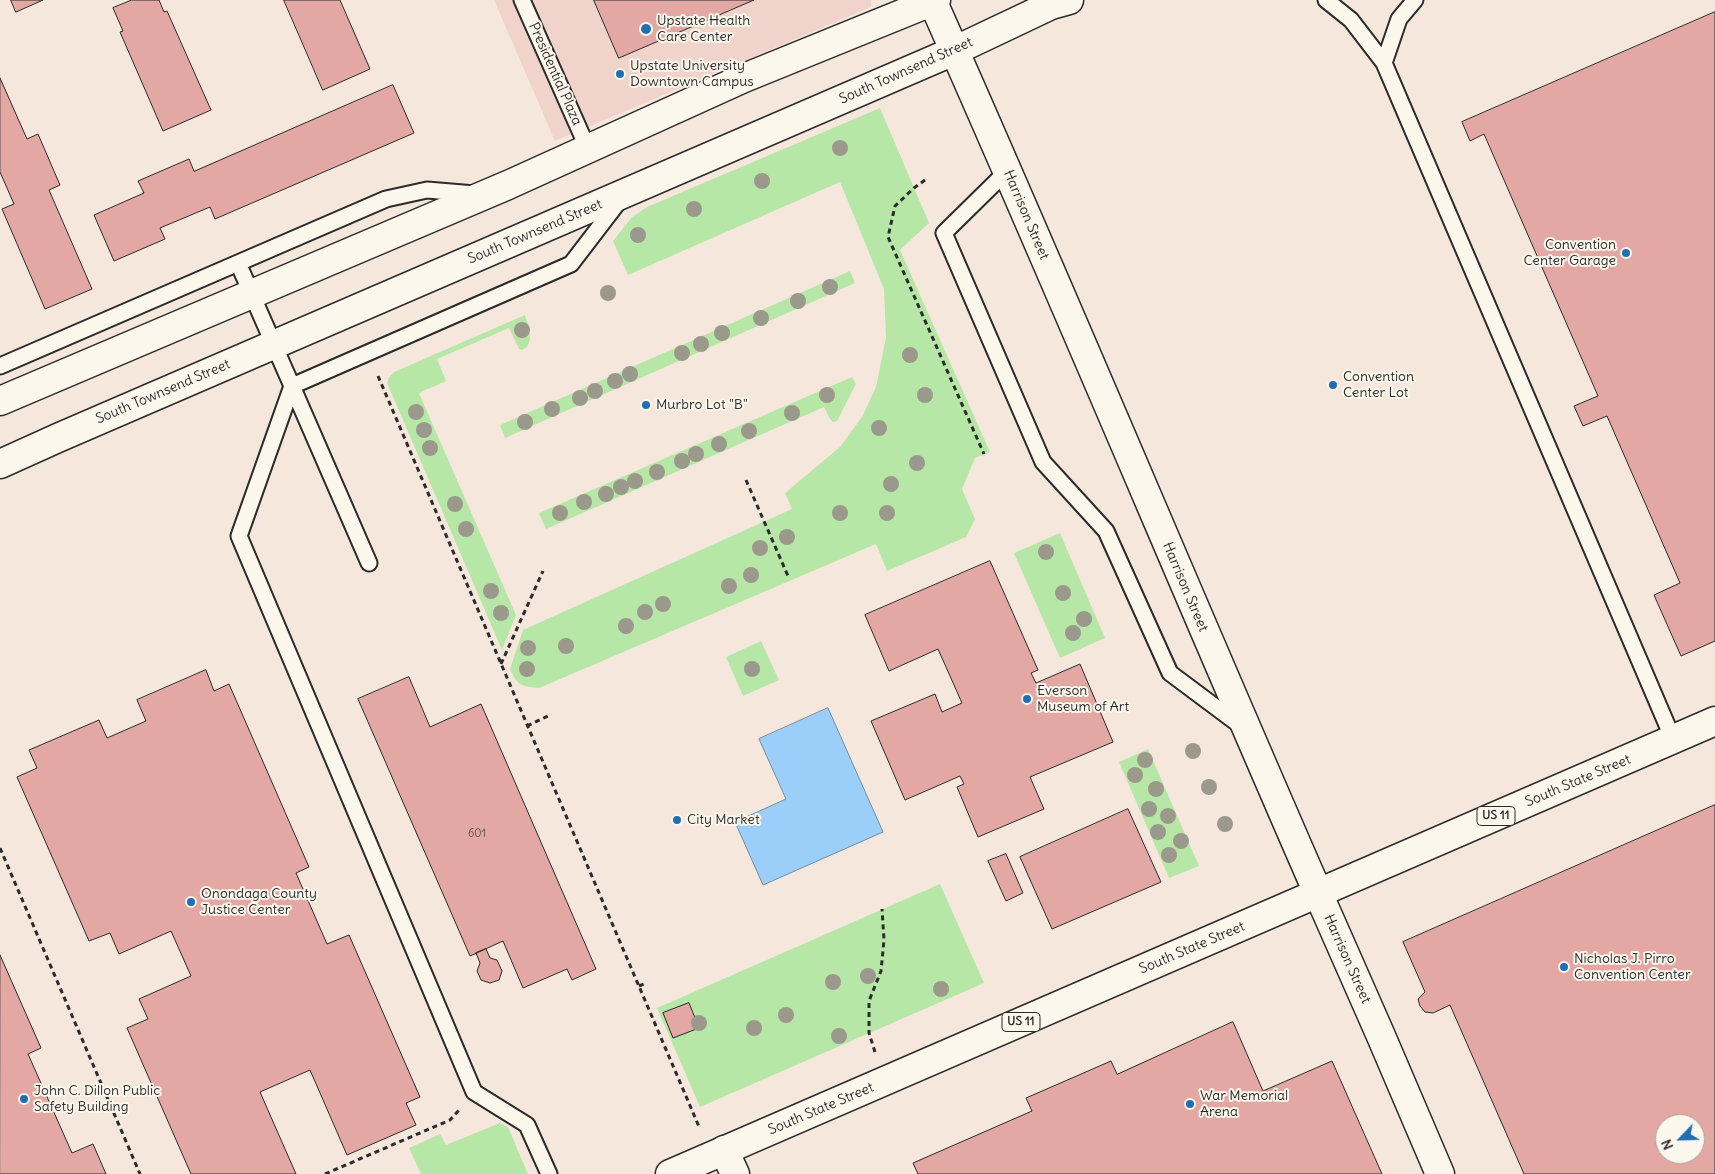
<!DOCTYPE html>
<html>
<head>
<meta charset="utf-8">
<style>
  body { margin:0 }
  #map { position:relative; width:1715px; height:1174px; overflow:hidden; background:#f6e7dd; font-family:Delius,sans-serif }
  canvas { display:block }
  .north { position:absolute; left:1655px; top:1114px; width:50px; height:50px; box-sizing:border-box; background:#fbf7ec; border:1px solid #a8a59f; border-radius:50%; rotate:246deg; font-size:14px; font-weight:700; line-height:20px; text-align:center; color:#2b2b2b }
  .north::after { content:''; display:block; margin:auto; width:18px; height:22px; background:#1f6fb2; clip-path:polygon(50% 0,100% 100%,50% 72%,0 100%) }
</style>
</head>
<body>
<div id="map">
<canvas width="1715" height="1174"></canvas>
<div class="north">N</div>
</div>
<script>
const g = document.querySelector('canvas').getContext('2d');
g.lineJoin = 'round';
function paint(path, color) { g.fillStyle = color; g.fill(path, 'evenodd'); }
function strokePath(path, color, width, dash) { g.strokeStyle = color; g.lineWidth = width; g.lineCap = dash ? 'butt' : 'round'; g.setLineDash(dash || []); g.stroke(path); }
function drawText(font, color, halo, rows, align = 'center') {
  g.font = font + ' Delius,sans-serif'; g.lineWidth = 4; g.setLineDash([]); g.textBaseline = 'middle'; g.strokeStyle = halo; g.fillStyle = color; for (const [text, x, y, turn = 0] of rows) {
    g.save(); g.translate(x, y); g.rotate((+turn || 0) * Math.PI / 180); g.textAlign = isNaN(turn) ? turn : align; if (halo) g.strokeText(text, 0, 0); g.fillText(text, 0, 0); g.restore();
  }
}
paint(new Path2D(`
  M494,0H871V7L555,141Z`), '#f0d4cc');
paint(new Path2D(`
  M880,108L929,223L900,250L990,452L975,458L962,489L975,519L966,537L887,571L876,544L539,688C521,686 518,686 510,669L523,630L792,509L785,493L840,447L862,417L876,387L886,337L884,289L840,182L628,275L613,241L632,217L647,207Z
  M850,271L855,283L505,438L500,425Z
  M525,315C528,326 536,344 522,350L519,349L509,328L437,359L446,381L419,393L516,615L502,650L387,383L389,377L394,372Z
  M852,377L856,384L837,421L833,422L830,419L824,407L546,529L539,513Z
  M1060,533L1105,638L1060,658L1014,553Z
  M761,641L779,680L743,696L726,657Z
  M1148,749L1199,866L1169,878L1119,762Z
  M940,884L984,983L700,1107L657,1008Z
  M500,1123L508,1127L528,1174H421L409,1148L440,1134L446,1145Z`), '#b7e7a7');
const water = new Path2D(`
  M828,708L883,832L763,885L735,822L786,799L759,739Z`);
paint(water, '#9bcef8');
strokePath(water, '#6e8da6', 1);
const building = new Path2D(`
  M11,0H43L16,12Z
  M132,0H159L164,12L167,11L211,110L163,131L120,32L123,31L113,8Z
  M284,0H340L370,69L323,90Z
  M594,0H754L619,58Z
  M1715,12V641L1681,656L1654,595L1680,583L1607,416L1583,426L1574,406L1598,396L1484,134L1470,141L1462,122Z
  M0,78L27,139L38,134L60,185L49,190L92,289L45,309L2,209L14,204L0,172Z
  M393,85L414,133L215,219L210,207L160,228L165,239L114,261L94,215L144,193L138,181L189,159L194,171Z
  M990,561L1038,670L1031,673L1036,683L1080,664L1113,742L1030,777L1044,809L978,837L957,787L964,784L960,776L905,800L871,721L935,694L942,712L962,703L938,649L889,671L865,615Z
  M206,670L214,691L229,684L309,867L296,873L327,944L349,935L420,1097L406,1103L416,1125L347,1155L310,1070L260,1092L296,1174H191L127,1028L148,1019L139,999L191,976L171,931L119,954L110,933L89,941L17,777L37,768L29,750L99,720L107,738L146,721L137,700Z
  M409,677L430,727L481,704L596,969L572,980L567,969L523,988L503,941L470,956L358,699Z
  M1715,805V1174H1524L1450,1005L1433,1013L1425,1012L1420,1006L1418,999L1425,992L1403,942ZM1665,1124H1695V1154H1665Z
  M1128,809L1161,882L1052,929L1020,857Z
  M1006,854L1023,893L1006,901L988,861Z
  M486,949L490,958L497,960L502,971L499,980L490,983L481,980L477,971L480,963L476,953Z
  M0,955L41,1048L28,1054L72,1153L93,1144L106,1174H0Z
  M689,1003L699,1028L673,1038L663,1013Z
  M1233,1022L1263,1091L1332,1061L1382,1174H918L913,1163L1032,1111L1026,1098L1111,1061L1117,1074Z`);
paint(building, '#e3a8a3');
strokePath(building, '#2b2b2b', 1);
const lane = new Path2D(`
  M522,0L588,149
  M1326,0L1351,20L1384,63L1673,739
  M1384,63L1399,19L1415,0
  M1007,171L944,233L1043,462L1106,531L1170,673L1241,726
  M238,263L292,386L571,264L620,200
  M0,366L386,199L427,190L475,194
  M292,386L239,536L474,1092L527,1125L549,1174
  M292,386L369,563`);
const street = new Path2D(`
  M724,1150L735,1174`);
const secondary = new Path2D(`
  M0,401L508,185L744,78L936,0
  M0,464L60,437L954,51L1051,5L1069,0
  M1318,893L1381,1036L1440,1174`);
const primary = new Path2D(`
  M932,0C1064,296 1188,596 1318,893
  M670,1174L1715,721`);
strokePath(lane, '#2b2b2b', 19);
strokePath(street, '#2b2b2b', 31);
strokePath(secondary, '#2b2b2b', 31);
strokePath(primary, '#2b2b2b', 31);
strokePath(new Path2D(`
  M925,180L914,188L895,206L888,237L984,454
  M378,376L700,1129
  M746,480L788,576
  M501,664L543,571
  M527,726L550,715
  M0,848L140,1174
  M639,986L646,983
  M875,1052L869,1033V1001L881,971L884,940L882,909
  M325,1174L450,1120L459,1110`), '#2b2b2b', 3, [5, 4]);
strokePath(lane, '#fbf7ec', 15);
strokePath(street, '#fbf7ec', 28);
strokePath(secondary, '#fbf7ec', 28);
strokePath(primary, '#fbf7ec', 28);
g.fillStyle = '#9a998c';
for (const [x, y] of [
  [840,148],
  [762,181],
  [694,209],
  [638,235],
  [830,287],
  [608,293],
  [798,301],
  [761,318],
  [522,330],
  [722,333],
  [701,344],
  [682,353],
  [910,355],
  [630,374],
  [615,381],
  [595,391],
  [827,395],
  [925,395],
  [580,398],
  [552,409],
  [416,412],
  [792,413],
  [525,422],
  [879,428],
  [424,430],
  [749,431],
  [719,444],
  [430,448],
  [696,454],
  [682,461],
  [917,463],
  [657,472],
  [635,481],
  [891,484],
  [621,487],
  [606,494],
  [584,502],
  [455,504],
  [560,513],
  [840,513],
  [887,513],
  [466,529],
  [787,537],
  [760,548],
  [1046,552],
  [751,575],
  [729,586],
  [491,591],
  [1063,593],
  [663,604],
  [645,612],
  [501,613],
  [1084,619],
  [626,626],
  [1073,633],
  [566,646],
  [528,648],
  [527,669],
  [752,669],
  [1193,751],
  [1145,760],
  [1135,775],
  [1209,787],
  [1156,789],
  [1149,809],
  [1168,816],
  [1225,824],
  [1158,832],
  [1181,841],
  [1169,855],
  [868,976],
  [833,982],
  [941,989],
  [786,1015],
  [699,1023],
  [754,1028],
  [839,1036]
]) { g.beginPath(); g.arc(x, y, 8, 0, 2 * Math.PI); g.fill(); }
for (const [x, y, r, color] of [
  [646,29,6,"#1f6fb2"],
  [620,74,5,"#1f6fb2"],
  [1626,253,5,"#1f6fb2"],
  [1333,385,5,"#1f6fb2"],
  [646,405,5,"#1f6fb2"],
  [1027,699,5,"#1f6fb2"],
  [677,820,5,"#1f6fb2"],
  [191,902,5,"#1f6fb2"],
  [1564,967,5,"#1f6fb2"],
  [24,1099,5,"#1f6fb2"],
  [1190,1104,5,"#1f6fb2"]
]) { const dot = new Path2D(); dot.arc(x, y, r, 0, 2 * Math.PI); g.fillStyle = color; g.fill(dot); strokePath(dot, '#fbf7ec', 2); }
drawText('11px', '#594a49', null, [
  ["601",477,834]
]);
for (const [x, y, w] of [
  [1496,816,38],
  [1021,1022,38]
]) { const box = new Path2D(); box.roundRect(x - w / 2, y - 9.5, w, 19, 4); g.fillStyle = '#fbf7ec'; g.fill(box); strokePath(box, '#2b2b2b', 1); }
drawText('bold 12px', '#2b2b2b', null, [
  ["US 11",1496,816],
  ["US 11",1021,1022]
]);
drawText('14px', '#2b2b2b', '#fbf7ec', [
  ["Upstate Health",657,21],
  ["Care Center",657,37],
  ["Upstate University",630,66],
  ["Downtown Campus",630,82],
  ["Convention",1616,245,"right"],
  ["Center Garage",1616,261,"right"],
  ["Convention",1343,377],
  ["Center Lot",1343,393],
  ["Murbro Lot \"B\"",656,405],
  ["Everson",1037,691],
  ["Museum of Art",1037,707],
  ["City Market",687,820],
  ["Onondaga County",201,894],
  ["Justice Center",201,910],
  ["Nicholas J. Pirro",1574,959],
  ["Convention Center",1574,975],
  ["John C. Dillon Public",34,1091],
  ["Safety Building",34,1107],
  ["War Memorial",1200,1096],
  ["Arena",1200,1112]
], 'left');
drawText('14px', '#2b2b2b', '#fbf7ec', [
  ["South Townsend Street",906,71,-24],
  ["Presidential Plaza",555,74,66],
  ["Harrison Street",1026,215,67],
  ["South Townsend Street",535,232,-23],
  ["South Townsend Street",163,392,-23],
  ["Harrison Street",1185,587,67],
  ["South State Street",1578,781,-23],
  ["South State Street",1192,948,-23],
  ["Harrison Street",1347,959,66],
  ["South State Street",821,1109,-23]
]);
</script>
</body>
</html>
